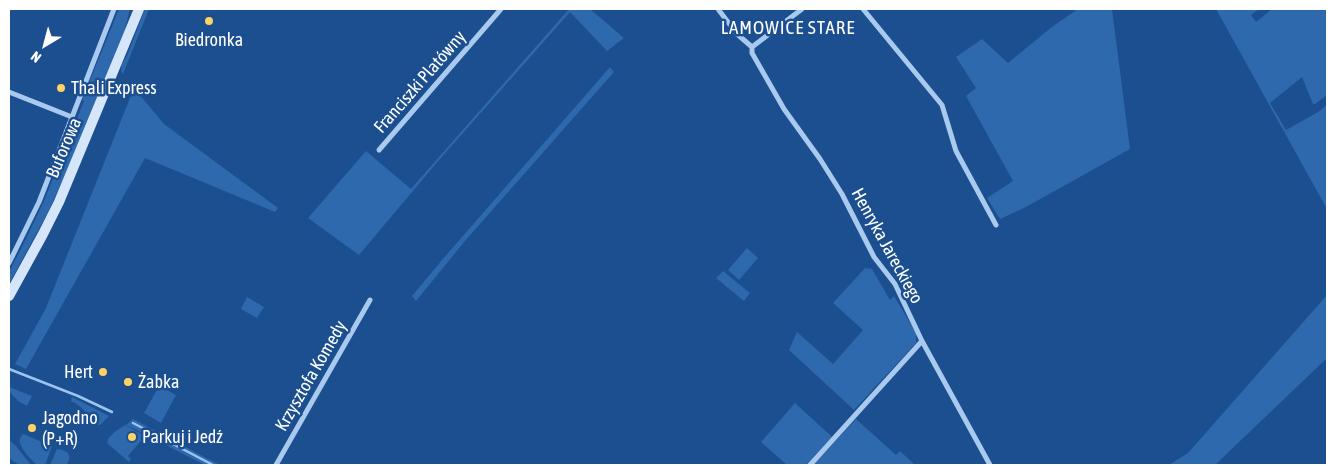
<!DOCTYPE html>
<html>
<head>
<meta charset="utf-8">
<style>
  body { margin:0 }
  #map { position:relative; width:1336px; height:474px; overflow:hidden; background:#1b4f8f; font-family:"Asap Condensed",sans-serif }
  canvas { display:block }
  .frame { position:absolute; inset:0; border:10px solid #fff; pointer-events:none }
  .north { position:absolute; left:20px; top:20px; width:50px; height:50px; -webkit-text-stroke:4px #1b4f8f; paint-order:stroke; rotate:217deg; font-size:14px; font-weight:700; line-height:20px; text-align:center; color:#fff }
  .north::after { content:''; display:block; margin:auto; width:18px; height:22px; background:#fff; clip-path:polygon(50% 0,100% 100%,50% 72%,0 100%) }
</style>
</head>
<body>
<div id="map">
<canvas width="1336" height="474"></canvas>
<div class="frame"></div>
<div class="north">N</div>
</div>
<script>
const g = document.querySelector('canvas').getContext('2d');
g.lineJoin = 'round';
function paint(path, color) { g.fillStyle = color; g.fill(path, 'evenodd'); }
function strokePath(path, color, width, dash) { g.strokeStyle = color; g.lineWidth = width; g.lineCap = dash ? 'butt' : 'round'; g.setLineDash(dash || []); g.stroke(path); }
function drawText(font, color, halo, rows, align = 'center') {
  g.font = font + ' "Asap Condensed",sans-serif'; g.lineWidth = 5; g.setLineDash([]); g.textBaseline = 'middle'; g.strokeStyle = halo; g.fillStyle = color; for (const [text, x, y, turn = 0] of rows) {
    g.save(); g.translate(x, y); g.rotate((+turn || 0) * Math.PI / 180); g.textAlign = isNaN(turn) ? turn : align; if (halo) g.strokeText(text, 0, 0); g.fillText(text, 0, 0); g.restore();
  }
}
paint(new Path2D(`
  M119,9H130L125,29L64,177L48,212L9,284V272L24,243L44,201L84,101L82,100Z
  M145,9H149L123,74L121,71L122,64L127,56Z
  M569,9H590L624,38L607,51L570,12L439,160L359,255L308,218L366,151L411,189Z
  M1078,9H1112L1130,149L1026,207L1000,219L987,198L1013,181L966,96L976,88L956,57L982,39L1008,63L1053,26Z
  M1216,9H1259L1251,15L1256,22L1272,9H1327V95L1315,104H1313L1302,77L1270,103L1286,130L1318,112L1327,105V209Z
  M610,67L614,72L465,241L416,301L412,296L442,260Z
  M134,88L164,124L278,208L275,212L145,158L26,369L15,364L46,308Z
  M747,248L758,258L739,280L728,270Z
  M865,268L872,269L890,300L894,296L916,333V343L854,410L789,350L797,332L833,364L863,330L833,303Z
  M723,271L750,293L744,301L716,278Z
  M1327,295V358L1215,465H1169L1188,453Z
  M247,297L264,307L257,318L241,309Z
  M159,386L176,395L161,423L144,413Z
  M9,387L32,396L27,406L18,401L9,391Z
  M72,397L109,416L100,425H96C87,415 84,407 71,401Z
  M795,403L831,436L832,437L806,465H787L761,442Z
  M133,419L210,460L220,465H205L126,425Z
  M856,419L896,455L900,451L915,465H813Z
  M125,425L145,436L128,456L131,459L129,462L107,443C109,434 118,430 125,425Z
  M23,434L52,446L45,465H37C32,461 20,448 20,442C19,439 21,436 23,434Z
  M9,440L16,446L31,465H19L9,458Z
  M57,449C67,450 74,455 66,465H50Z`), '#2e69ad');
strokePath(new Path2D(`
  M9,369L78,396L112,412
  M133,423L213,465`), '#9cc4f0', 2.5);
strokePath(new Path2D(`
  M718,9L737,34L752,47
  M863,9L942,105L956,151L996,225
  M752,47V53L784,109L820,159L842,194L874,257L895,284L922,341L990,465
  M752,47L802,9
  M9,92L72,117
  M379,150L501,9
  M9,263L39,202L114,9
  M276,465L370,300
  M810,465L922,341`), '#a9c9ee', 5);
strokePath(new Path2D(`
  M9,296L43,234L59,202L139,9`), '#d6e6fa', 10);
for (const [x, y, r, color] of [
  [209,21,5,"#ffd166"],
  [61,88,5,"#ffd166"],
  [103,372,5,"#ffd166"],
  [128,382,5,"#ffd166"],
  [32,428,5,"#ffd166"],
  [132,437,5,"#ffd166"]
]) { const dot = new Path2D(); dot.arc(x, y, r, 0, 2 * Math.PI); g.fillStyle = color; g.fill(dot); strokePath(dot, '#1b4f8f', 2); }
drawText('18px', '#fff', '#1b4f8f', [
  ["Biedronka",209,40,"center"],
  ["Thali Express",71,88],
  ["Hert",93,372,"right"],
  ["Żabka",138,382],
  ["Jagodno",42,418],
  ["(P+R)",42,439],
  ["Parkuj i Jedź",142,437]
], 'left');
drawText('18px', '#fff', '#1b4f8f', [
  ["Franciszki Platówny",420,82,-49],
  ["Buforowa",64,148,-67],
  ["Henryka Jareckiego",887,246,61],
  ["Krzysztofa Komedy",311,376,-60]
]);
g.letterSpacing = '1px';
drawText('19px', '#fff', '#1b4f8f', [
  ["LAMOWICE STARE",788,28]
]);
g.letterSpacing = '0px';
</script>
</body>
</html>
